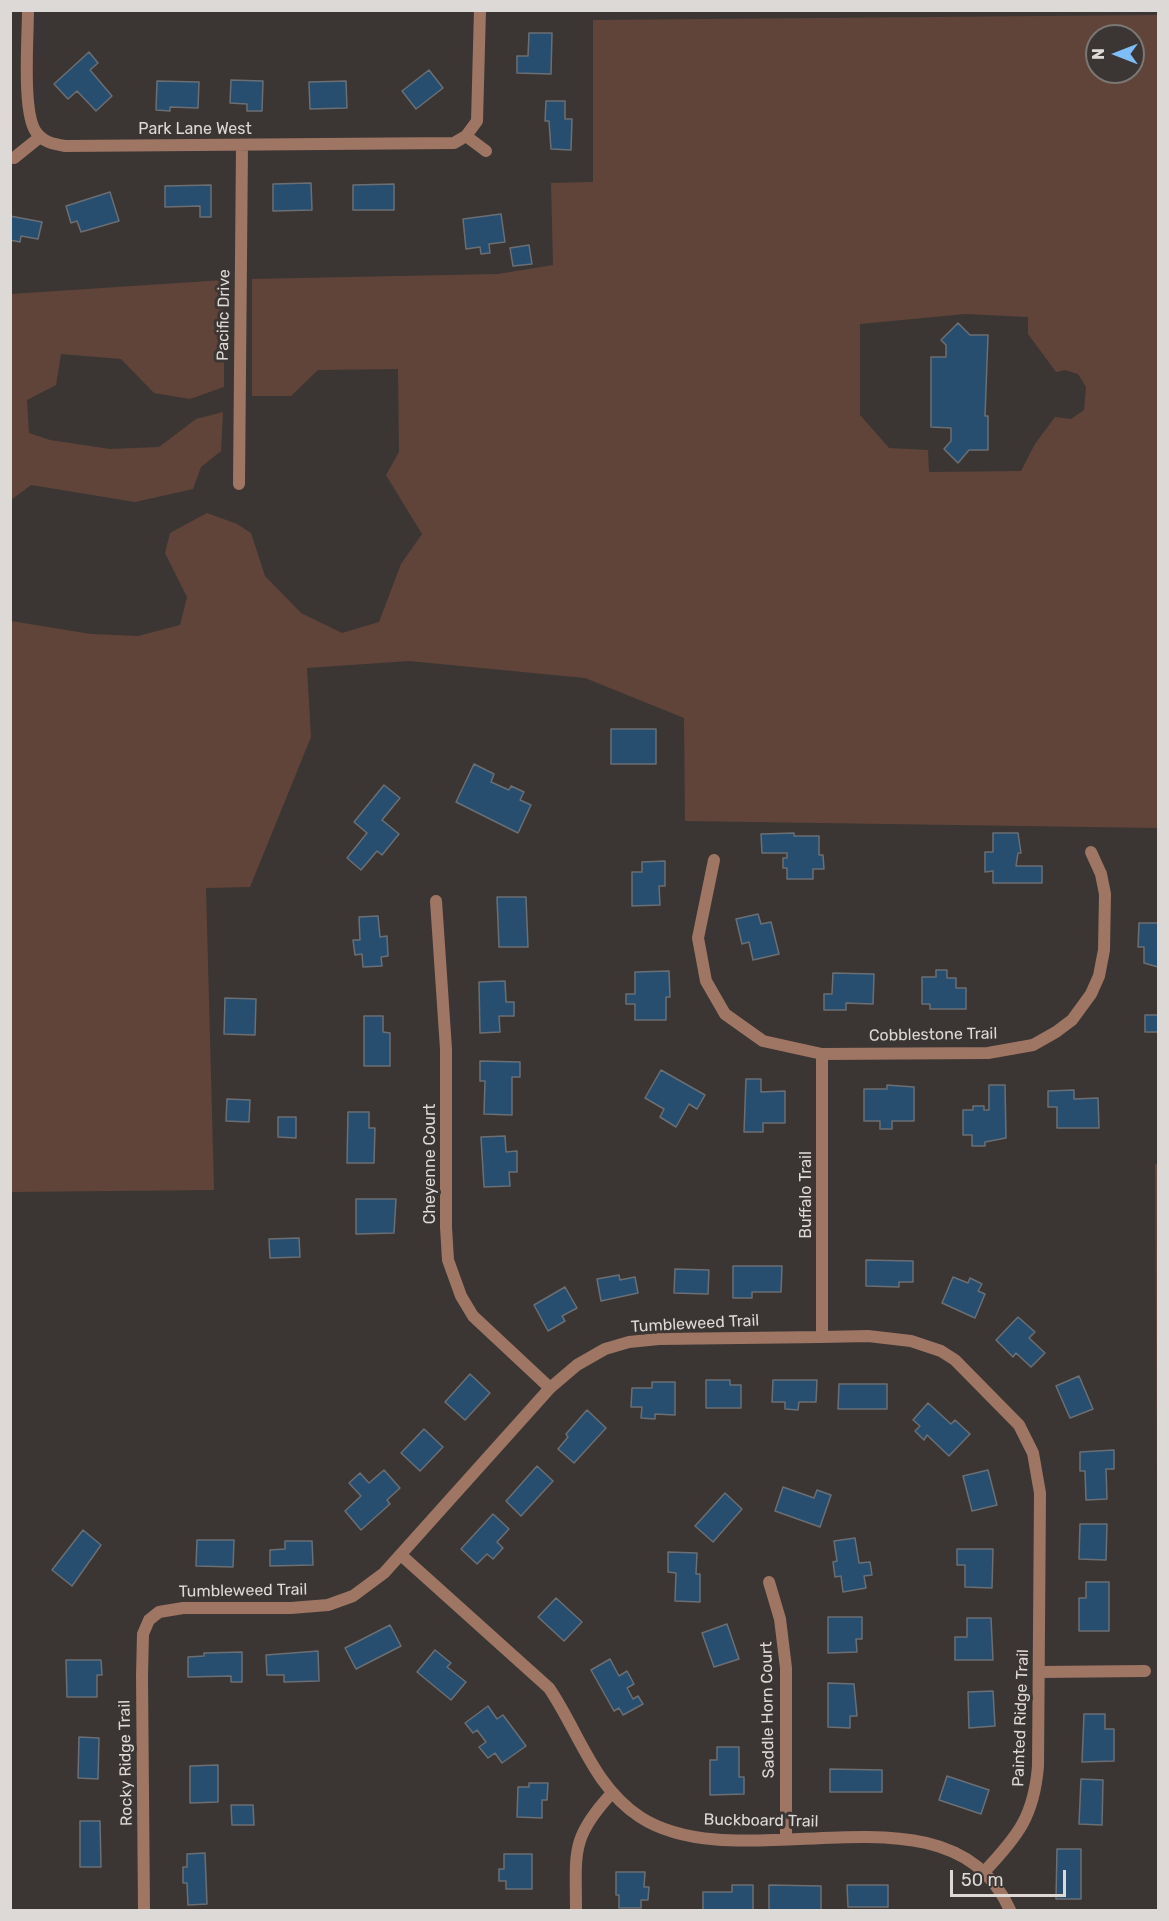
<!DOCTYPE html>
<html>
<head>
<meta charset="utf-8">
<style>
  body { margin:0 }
  #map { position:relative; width:1169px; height:1921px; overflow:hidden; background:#3b3634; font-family:Rubik,sans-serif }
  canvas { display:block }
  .frame { position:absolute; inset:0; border:12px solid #dcd9d7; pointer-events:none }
  .north { position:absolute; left:1085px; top:24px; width:60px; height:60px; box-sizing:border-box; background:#3b3634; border:2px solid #7b7775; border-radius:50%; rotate:270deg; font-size:16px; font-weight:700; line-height:24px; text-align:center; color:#dcd9d7 }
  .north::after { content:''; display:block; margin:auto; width:21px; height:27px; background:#7ebdf9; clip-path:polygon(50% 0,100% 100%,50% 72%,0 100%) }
  .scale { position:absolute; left:950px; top:1870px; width:116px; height:27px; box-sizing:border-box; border:3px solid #dcd9d7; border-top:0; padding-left:8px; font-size:18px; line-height:21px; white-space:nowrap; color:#dcd9d7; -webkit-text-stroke:4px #3b3634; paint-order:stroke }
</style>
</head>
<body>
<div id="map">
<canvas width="1169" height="1921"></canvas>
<div class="frame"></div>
<div class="north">N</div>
<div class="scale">50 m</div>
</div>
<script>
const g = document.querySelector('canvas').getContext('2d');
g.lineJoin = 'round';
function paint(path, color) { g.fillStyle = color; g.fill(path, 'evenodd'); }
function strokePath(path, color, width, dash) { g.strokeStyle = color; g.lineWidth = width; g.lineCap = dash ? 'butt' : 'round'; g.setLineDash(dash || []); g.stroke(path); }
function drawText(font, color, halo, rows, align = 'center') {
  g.font = font + ' Rubik,sans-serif'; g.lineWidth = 6; g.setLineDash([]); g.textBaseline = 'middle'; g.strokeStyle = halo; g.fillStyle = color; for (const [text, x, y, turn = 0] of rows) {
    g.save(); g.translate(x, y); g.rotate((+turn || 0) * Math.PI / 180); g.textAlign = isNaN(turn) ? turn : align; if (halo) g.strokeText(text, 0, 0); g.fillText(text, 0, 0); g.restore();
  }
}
paint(new Path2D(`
  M1158,15V828L685,821L684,718L585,678L409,661L307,668L311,737L250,887L206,888L214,1190L11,1192V621L91,634L138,636L180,625L187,597L165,553L170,533L207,513L237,524L251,533L265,576L301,613L342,633L379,622L401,564L422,534L386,475L399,452L398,369L318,370L291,396H252V279L498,274L553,265L551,183L593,182V20ZM1097,36H1133V72H1097ZM965,314L1028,317V334L1056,372L1065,370L1078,374L1086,387L1084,410L1071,419L1055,417L1035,444L1021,471L929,472L928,450L889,448L860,415V324Z
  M224,280V387L190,399L154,393L121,359L61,354L56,385L27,400L29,433L50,440L110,449L159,447L196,419L223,412L221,451L201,467L193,489L135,502L31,485L11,500V294Z
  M1155,1164H1158V1649Z`), '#614439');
const building = new Path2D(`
  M529,33H552L551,74L517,73V56H528Z
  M89,52L98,63L90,70L112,96L96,111L77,91L68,99L54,84Z
  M429,70L443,88L416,109L402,91Z
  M231,80L263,81L262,111H247V104L230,103Z
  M157,81L199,82L198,108L170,107V111L156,110Z
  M346,81L347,108L310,109L309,82Z
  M546,101H565V119H572L571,150L551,149L549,121H545Z
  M311,183L312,210L273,211V184Z
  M394,184V210H353V185Z
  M211,185V217H200V206L165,207V186Z
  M110,192L119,221L81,232L77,221L71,223L66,206Z
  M501,214L505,242L489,244L490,253L481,254L480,247L466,249L463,219Z
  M10,216L42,222L38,239L21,236L20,242L10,240Z
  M529,245L532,264L513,266L510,248Z
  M958,323L970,335H988L985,416H988V450H969L958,463L944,449L951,441V428L931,427V357H946V345L941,340Z
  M611,729H656V764H611Z
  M474,764L494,774L491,782L509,790L511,786L524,792L520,800L531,805L518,833L456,802Z
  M384,785L400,798L382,820L399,834L382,855L377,851L361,870L347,858L367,833L354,822Z
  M794,833V836H819V855H823L824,869H813V879H787V868H783V858H787V853H762L761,834Z
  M993,833H1018L1021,853H1018L1016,866H1042V883H993V871L985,872V852H993Z
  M665,861V886H659L660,905L632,906V872H642V862Z
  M497,897H526L528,947H499Z
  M758,914L761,924L771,922L779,954L753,960L749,942L742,944L736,919Z
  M378,916L380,937L387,936L388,956L381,957L382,966L363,967L362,954L355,955L353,940H360L359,917Z
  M1139,923H1158V967L1144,963V947H1138Z
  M936,970H947V978H956V988H966V1009H930V1004H922V977H936Z
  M669,971L670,997H666V1020H635V1004H626V994H635V972Z
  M833,973L874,974L873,1004L846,1003V1010H824V994H832Z
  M505,981L506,1002H514V1016H499L500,1032L480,1033L479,982Z
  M1158,990V1032H1145V1015H1158Z
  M225,998L256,999L255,1035L224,1034Z
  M364,1016H383V1032L390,1033V1066H364Z
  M480,1061L520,1062V1077H512V1115L484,1114L485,1081H480Z
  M661,1070L705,1095L697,1109L689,1104L676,1127L660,1117L664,1109L645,1098Z
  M746,1079H761V1092L785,1091V1123H763V1132H744Z
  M887,1085L914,1087V1121H892V1129H880V1121H864V1089H887Z
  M989,1085H1005L1006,1138L985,1142V1146H972V1135H963V1110H973V1106H984V1110H989Z
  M1074,1090V1099L1098,1098L1099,1128H1057V1107H1048V1091Z
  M227,1099L250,1100L249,1122L226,1121Z
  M348,1112H369V1128H375L374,1163H347Z
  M278,1117H296V1138L278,1137Z
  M505,1136L506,1152L517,1151V1172H509L510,1186L484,1187L481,1137Z
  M356,1199H396L394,1233L356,1234Z
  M299,1238L300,1257L270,1258L269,1239Z
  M866,1260L913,1261V1282H899V1287L866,1286Z
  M733,1266H782L781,1292H752V1298H733Z
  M675,1269L709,1270L708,1294L674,1293Z
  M619,1275L620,1280L635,1277L638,1293L601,1301L597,1279Z
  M953,1277L968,1283L970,1278L982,1284L978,1291L985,1294L975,1318L942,1303Z
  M565,1287L577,1308L562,1316L565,1321L548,1331L534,1305Z
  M1018,1317L1035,1332L1029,1338L1045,1353L1031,1367L1016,1353L1013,1357L996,1340Z
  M470,1374L490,1393L465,1420L445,1402Z
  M1079,1376L1093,1409L1070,1418L1056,1386Z
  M706,1380H730V1385H741V1408H706Z
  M773,1380H817L816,1402H799L798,1410L785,1409V1402H772Z
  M652,1382H675V1415L655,1414V1419L641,1418L642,1407H631L632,1388H652Z
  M839,1384H887V1409H838Z
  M928,1403L951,1424L955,1420L970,1434L949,1456L927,1435L924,1440L915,1431L920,1426L913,1420Z
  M587,1410L606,1428L574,1463L558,1449L568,1437L566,1434Z
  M424,1429L443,1447L420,1471L401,1453Z
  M1114,1450V1469H1106L1107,1499L1086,1500L1085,1471H1080V1452Z
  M537,1466L553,1481L521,1516L506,1501Z
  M384,1470L400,1488L387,1500L390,1504L361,1530L345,1511L361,1496L349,1483L360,1473L369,1483Z
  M988,1470L997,1505L972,1511L963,1476Z
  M783,1487L814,1498L817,1490L831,1495L820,1527L775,1511Z
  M725,1493L742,1509L713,1542L695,1526Z
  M493,1514L509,1529L497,1542L503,1548L493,1559L487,1554L477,1564L461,1549Z
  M1080,1524H1107L1106,1560L1079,1559Z
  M83,1530L101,1545L72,1586L52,1570Z
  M855,1538L859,1563L870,1562L872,1575L864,1576L866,1588L843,1592L841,1576L835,1577L833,1562L837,1561L834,1541Z
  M197,1540H234L233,1567L196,1566Z
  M285,1541H312L313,1565L270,1566V1550L285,1549Z
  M957,1549H993L992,1588L965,1587V1565H957Z
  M668,1552L697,1553L696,1574H700V1602L675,1601L676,1573L668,1572Z
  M1086,1582H1109V1631H1079V1598H1086Z
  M556,1598L582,1622L564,1641L538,1617Z
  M828,1617H862V1639H856L857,1652L828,1653Z
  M967,1618H991L993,1660H955V1637H967Z
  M727,1624L739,1659L714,1667L702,1633Z
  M390,1625L401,1646L356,1669L345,1648Z
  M435,1650L451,1663L447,1667L466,1682L451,1700L417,1672Z
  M318,1651L319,1681L284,1682V1675H267L266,1655Z
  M242,1652V1682H231V1676L188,1677V1657L204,1656V1653Z
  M610,1659L619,1676L627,1671L634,1684L627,1688L633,1699L638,1696L643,1704L623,1715L619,1708L614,1711L591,1670Z
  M66,1660H101L102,1675H97V1697H67Z
  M828,1683L854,1684L857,1716H850V1728L828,1727Z
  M993,1691L995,1726L969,1728L968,1692Z
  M488,1706L497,1719L503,1715L526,1746L502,1763L495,1753L488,1758L479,1747L486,1742L477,1730L473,1733L465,1723Z
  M1084,1714H1105V1729H1114V1761L1082,1762Z
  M79,1737L99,1738L98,1779L78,1778Z
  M717,1747H739V1777H744V1794L710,1795V1760H717Z
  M218,1765V1802L190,1803V1766Z
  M830,1769L882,1770V1792H830Z
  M947,1776L989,1790L981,1814L939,1800Z
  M1081,1779L1103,1780L1102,1825L1079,1824Z
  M529,1783H548L547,1800H542V1818L517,1817L518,1787H529Z
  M231,1805H253L254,1825H232Z
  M80,1821H100L101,1867H80Z
  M1057,1849H1081V1899H1056Z
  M205,1853L207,1904L188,1905L187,1883H183V1867H187V1854Z
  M504,1854H532V1889H506V1881H499V1869H504Z
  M616,1872H645L644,1887H649L648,1900H641V1908H619V1895H616Z
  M732,1885H753V1910H703V1892H732Z
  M769,1885L821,1886V1910H769Z
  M847,1885H888V1907H848Z`);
paint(building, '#274d6f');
strokePath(building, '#6b6f74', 1.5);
strokePath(new Path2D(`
  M28,10C28,37 22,113 36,132C43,142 53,144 65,146L454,143L466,136L477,121L480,10
  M466,136L486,151
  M14,158L40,137
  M239,484L242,146
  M714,860L698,938L706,981L725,1014L763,1041L822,1054L988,1053L1033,1045L1056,1032L1072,1020L1091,994L1099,976L1104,950L1105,894L1101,874L1091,852
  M436,901L446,1049V1227L448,1260L461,1296L473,1316L550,1388
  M822,1337V1054
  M401,1555L549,1688C579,1732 593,1786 640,1817C743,1884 949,1773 1010,1910
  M769,1582L780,1619L786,1668V1839
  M1040,1672L1145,1671
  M144,1910L142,1676L143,1634L149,1620L159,1612L183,1608H291L328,1605L353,1596L384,1573L550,1388L577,1365L605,1349L629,1342L659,1339L822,1337L868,1336L911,1341L941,1351L955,1360L1019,1425L1033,1453L1040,1493L1038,1766C1034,1816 1018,1836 984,1872
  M576,1910C576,1853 570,1838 612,1793`), '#9f7564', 12);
drawText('16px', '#dcd9d7', '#3b3634', [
  ["Park Lane West",195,129],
  ["Pacific Drive",224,315,-89],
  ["Cobblestone Trail",933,1035,-1],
  ["Cheyenne Court",430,1164,-90],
  ["Buffalo Trail",806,1195,-90],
  ["Tumbleweed Trail",695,1324,-3],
  ["Tumbleweed Trail",243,1591,-1],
  ["Saddle Horn Court",768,1710,-91],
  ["Painted Ridge Trail",1021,1718,-88],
  ["Rocky Ridge Trail",126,1763,-91],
  ["Buckboard Trail",761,1821,1]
]);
</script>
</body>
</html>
